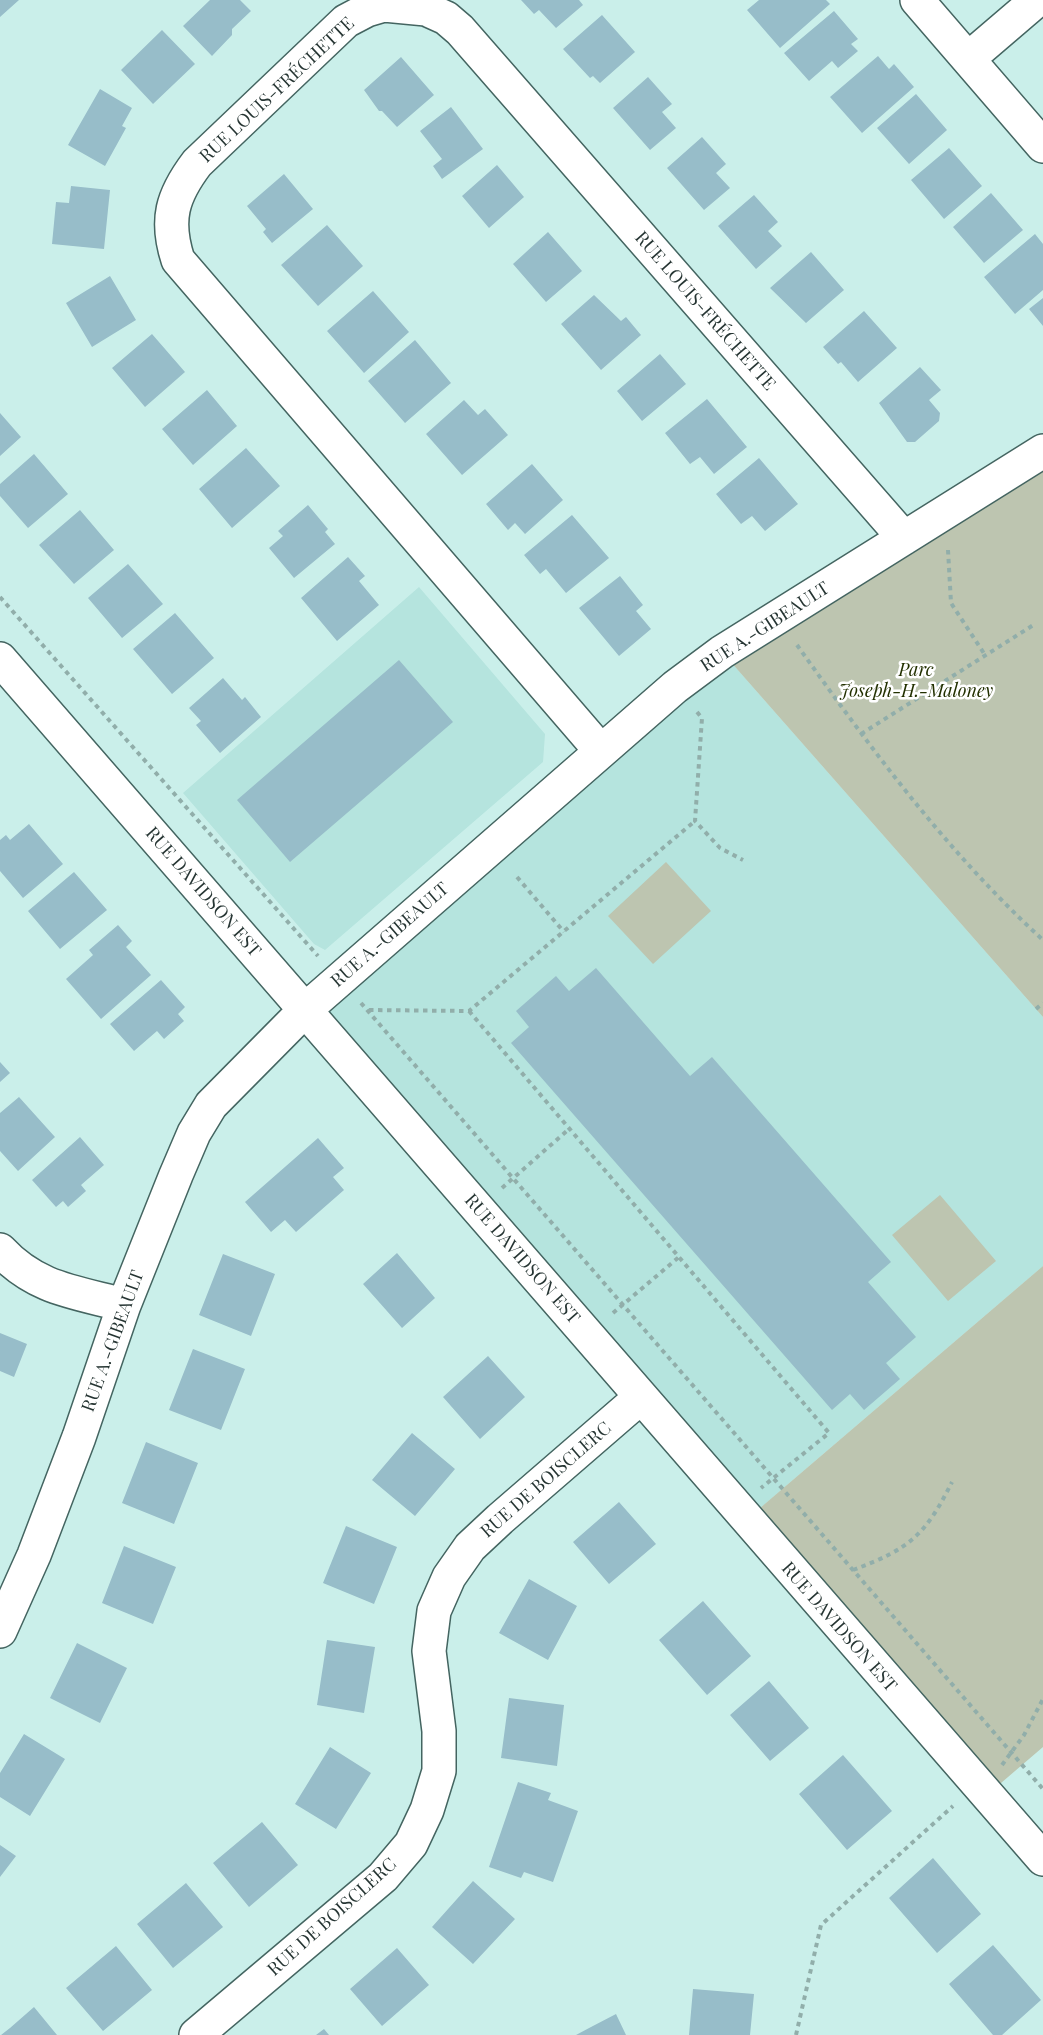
<!DOCTYPE html>
<html>
<head>
<meta charset="utf-8">
<style>
  body { margin:0 }
  canvas { display:block; background:#caefea }
</style>
</head>
<body>
<canvas width="1043" height="2035"></canvas>
<script>
const g = document.querySelector('canvas').getContext('2d');
g.lineJoin = 'round';
function paint(path, color) { g.fillStyle = color; g.fill(path, 'evenodd'); }
function strokePath(path, color, width, dash) { g.strokeStyle = color; g.lineWidth = width; g.lineCap = dash ? 'butt' : 'round'; g.setLineDash(dash || []); g.stroke(path); }
function drawText(font, color, halo, rows, align = 'center') {
  g.font = font + ' "Playfair Display",serif'; g.lineWidth = 5; g.setLineDash([]); g.textBaseline = 'middle'; g.strokeStyle = halo; g.fillStyle = color; for (const [text, x, y, turn = 0] of rows) {
    g.save(); g.translate(x, y); g.rotate((+turn || 0) * Math.PI / 180); g.textAlign = isNaN(turn) ? turn : align; if (halo) g.strokeText(text, 0, 0); g.fillText(text, 0, 0); g.restore();
  }
}
paint(new Path2D(`
  M419,587L545,734L543,762L325,950L314,944L183,793Z
  M722,652L1043,1017V1266L746,1520L306,1009Z`), '#b5e4de');
paint(new Path2D(`
  M1043,451V1017L722,652Z
  M666,862L711,911L653,964L608,916Z
  M940,1195L996,1261L948,1301L892,1235Z
  M1043,1266V1747L987,1795L746,1520Z`), '#bdc5b0');
paint(new Path2D(`
  M0,0H19L0,17Z
  M210,0H240L251,11L232,29V35L212,56L183,26Z
  M521,0H579L583,5L556,28L539,10L534,14Z
  M759,0H826L830,4L780,48L747,10Z
  M834,11L858,39L851,44L858,51L838,68L832,61L809,81L784,53Z
  M602,15L635,52L600,83L593,76L590,78L563,49Z
  M162,30L195,64L153,104L121,70Z
  M878,56L889,69L894,64L914,87L862,133L830,97Z
  M401,57L434,95L397,127L382,111H379L364,90Z
  M648,77L672,104L662,112L676,128L650,150L613,108Z
  M100,89L132,108L122,126L126,128L105,166L68,145Z
  M916,94L947,130L909,164L877,128Z
  M451,107L483,149L442,179L433,166L442,159L420,131Z
  M702,137L726,164L716,173L730,188L704,210L667,168Z
  M949,148L982,186L944,219L911,180Z
  M497,165L524,197L489,228L462,196Z
  M284,174L313,209L272,243L263,232L266,229L247,206Z
  M71,186L110,190L104,249L52,244L56,202L69,203Z
  M991,193L1023,230L984,263L953,227Z
  M754,195L778,222L768,231L782,246L756,269L718,226Z
  M327,225L363,266L318,306L281,265Z
  M548,232L582,271L546,302L513,264Z
  M1035,234L1043,244V290L1015,314L984,277Z
  M811,252L844,290L806,323L770,288Z
  M110,276L136,320L92,347L66,303Z
  M373,291L409,332L364,373L327,331Z
  M594,295L621,321L626,317L641,335L601,370L561,324Z
  M1043,298V326L1029,309Z
  M864,311L897,348L858,382L841,362L838,364L823,347Z
  M152,334L185,372L145,407L112,368Z
  M415,340L451,383L405,423L368,381Z
  M660,354L686,384L642,421L617,391Z
  M920,367L941,390L929,400L940,413L939,421L915,442H907L879,403Z
  M207,390L237,426L193,465L162,429Z
  M707,399L747,447L714,474L700,457L690,464L665,433Z
  M464,400L478,415L485,409L508,435L462,475L426,434Z
  M0,413L21,437L0,456Z
  M246,448L280,486L232,528L199,489Z
  M34,454L68,494L28,528L0,496V484Z
  M759,458L798,504L765,531L752,516L741,524L716,494Z
  M532,464L563,500L525,534L515,523L508,530L486,504Z
  M308,505L328,529L325,532L335,544L294,578L269,548L283,536L278,531Z
  M80,510L114,550L74,584L39,545Z
  M572,515L609,558L566,593L546,569L540,574L524,555Z
  M348,557L365,576L359,581L379,605L337,641L301,598Z
  M128,564L163,604L122,638L88,598Z
  M620,576L643,605L636,611L651,629L619,656L579,608Z
  M175,613L214,658L172,694L133,649Z
  M399,660L453,722L290,862L237,800Z
  M223,678L242,700L245,697L261,717L220,753L196,725L201,721L189,708Z
  M29,824L63,864L23,898L0,871V840L6,835L10,840Z
  M74,872L107,910L60,949L28,911Z
  M118,925L132,941L126,947L151,975L101,1019L66,979L93,955L89,950Z
  M596,968L690,1076L712,1057L891,1262L868,1282L916,1337L886,1363L900,1379L864,1410L850,1394L832,1410L511,1043L529,1027L516,1011L556,976L569,991Z
  M161,980L185,1007L178,1014L184,1021L164,1039L157,1031L134,1051L110,1024Z
  M0,1062L10,1073L0,1082Z
  M19,1097L55,1137L18,1171L0,1151V1113Z
  M80,1137L104,1165L81,1185L86,1191L68,1207L63,1201L56,1207L32,1180Z
  M318,1138L344,1168L333,1177L344,1190L296,1232L285,1220L271,1232L245,1202Z
  M397,1253L435,1298L402,1328L363,1284Z
  M223,1254L275,1274L251,1336L199,1315Z
  M0,1333L27,1344L14,1377L0,1371Z
  M193,1349L245,1369L221,1430L169,1410Z
  M488,1356L525,1397L480,1439L443,1397Z
  M412,1433L455,1469L415,1516L372,1480Z
  M146,1442L198,1463L174,1524L122,1503Z
  M619,1502L656,1544L609,1584L573,1542Z
  M346,1526L397,1547L374,1604L323,1583Z
  M124,1546L176,1567L153,1624L102,1603Z
  M529,1579L577,1606L548,1660L499,1633Z
  M703,1601L751,1656L707,1695L659,1640Z
  M327,1640L375,1647L364,1713L317,1705Z
  M77,1643L127,1668L100,1723L50,1698Z
  M769,1681L809,1728L770,1761L730,1715Z
  M509,1698L564,1705L557,1766L501,1758Z
  M24,1734L65,1759L30,1816L0,1797V1773Z
  M330,1747L371,1773L336,1829L295,1804Z
  M843,1755L892,1811L847,1850L799,1794Z
  M518,1782L551,1793L548,1800L578,1811L553,1882L524,1872L521,1878L489,1867Z
  M262,1822L298,1865L249,1907L213,1863Z
  M0,1845L16,1856L0,1877Z
  M933,1858L981,1914L937,1953L889,1898Z
  M473,1881L515,1919L473,1964L432,1927Z
  M186,1883L223,1927L173,1968L137,1924Z
  M993,1945L1041,2000L1002,2035H993L949,1984Z
  M116,1946L152,1990L103,2031L66,1988Z
  M397,1948L429,1985L382,2026L350,1989Z
  M693,1989L754,1994L750,2035H689Z
  M34,2007L57,2035H1L10,2028Z
  M616,2014L626,2035H576L591,2027Z
  M324,2029L329,2035H316Z`), '#97bdc9');
const minor = new Path2D(`
  M917,0L1043,146
  M968,59L1037,0
  M0,659L1043,1859
  M600,750L178,260C165,220 172,196 197,163L346,21L367,10L384,5L426,9L446,18L460,30L904,538
  M0,1250C36,1289 75,1292 124,1305
  M0,1631L34,1555L79,1437L124,1305L176,1175L194,1133L211,1105L306,1009L675,687L722,652L1043,451
  M196,2035L383,1877L411,1844L427,1810L439,1771V1731L429,1651L434,1611L449,1577L470,1547L500,1519L641,1397`);
strokePath(minor, '#446561', 36);
strokePath(new Path2D(`
  M948,550L951,603L985,655
  M0,597L318,956
  M797,645C872,750 947,852 1043,940
  M697,712L702,718L695,821L720,848L743,860
  M861,734L1035,624
  M517,877L564,932
  M361,1003L1043,1789
  M1036,1009L1043,1003
  M369,1010L469,1011L695,821
  M469,1011L829,1433L761,1488
  M502,1188L569,1129
  M613,1313L679,1257
  M853,1570C909,1549 925,1536 952,1482
  M1002,1765L1024,1735L1043,1699
  M796,2035L821,1925L953,1806`), '#91aeaa', 4, [4.5, 4.5]);
strokePath(minor, '#fff', 33);
drawText('18px', '#263533', '#fff', [
  ["RUE LOUIS-FRÉCHETTE",277,90,-43],
  ["RUE LOUIS-FRÉCHETTE",705,311,49],
  ["RUE A.-GIBEAULT",765,627,-33],
  ["RUE DAVIDSON EST",203,892,49],
  ["RUE A.-GIBEAULT",390,935,-41],
  ["RUE DAVIDSON EST",522,1259,49],
  ["RUE A.-GIBEAULT",113,1341,-70],
  ["RUE DE BOISCLERC",546,1480,-41],
  ["RUE DAVIDSON EST",839,1627,49],
  ["RUE DE BOISCLERC",332,1917,-42]
]);
drawText('italic 18px', '#223000', '#fff', [
  ["Parc",916,670],
  ["Joseph-H.-Maloney",916,691]
]);
</script>
</body>
</html>
